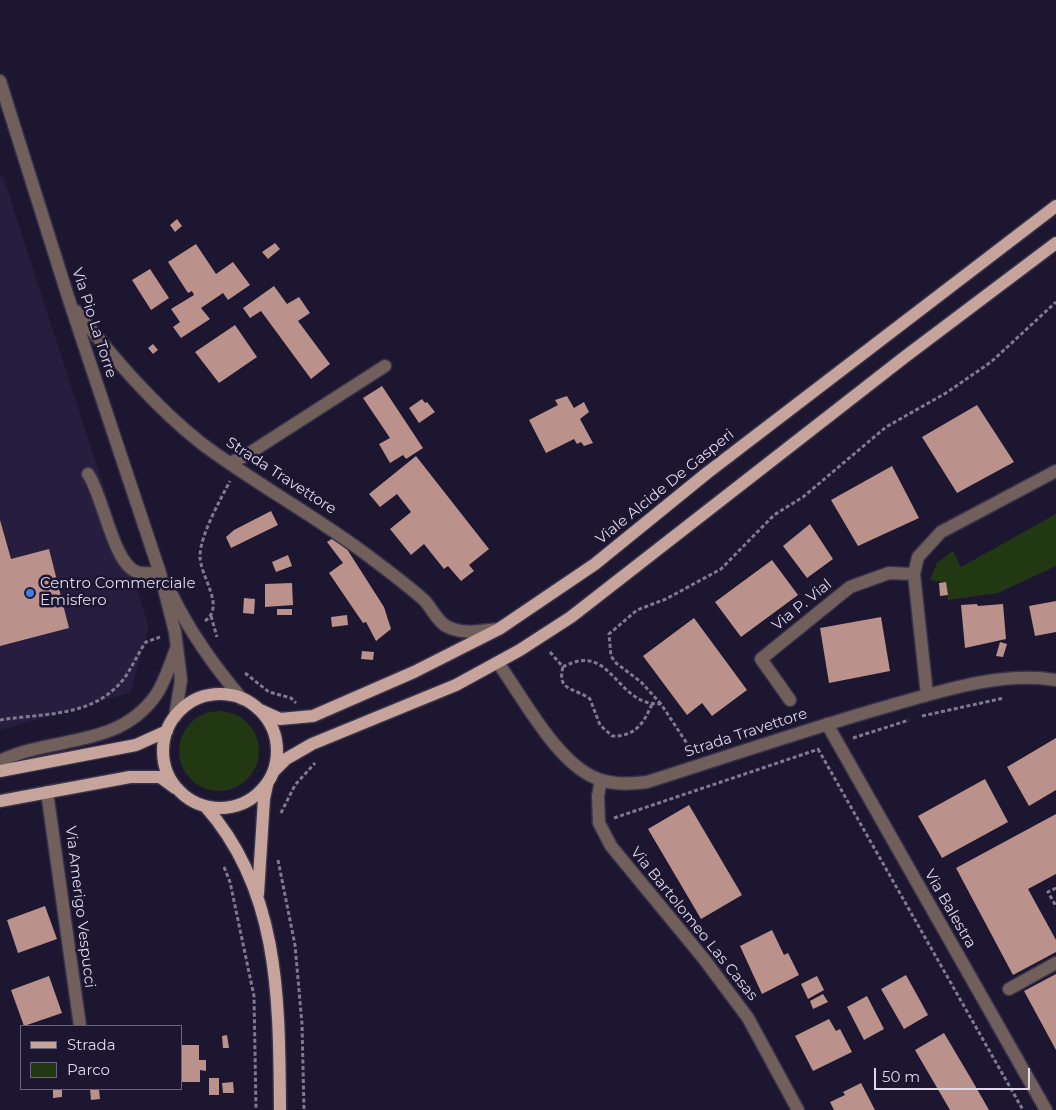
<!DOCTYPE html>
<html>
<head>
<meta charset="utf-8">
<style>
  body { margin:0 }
  #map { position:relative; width:1056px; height:1110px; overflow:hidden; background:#1d1630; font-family:Montserrat,sans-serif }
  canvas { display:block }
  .legend { position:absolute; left:20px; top:1025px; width:162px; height:65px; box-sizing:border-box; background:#1d1630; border:1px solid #6a647c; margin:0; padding:6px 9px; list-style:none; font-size:15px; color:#dedaed }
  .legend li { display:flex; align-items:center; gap:10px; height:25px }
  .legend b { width:25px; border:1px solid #6a647c }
  .scale { position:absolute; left:874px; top:1068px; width:156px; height:22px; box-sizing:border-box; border:2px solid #dedaed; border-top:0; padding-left:6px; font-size:15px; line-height:18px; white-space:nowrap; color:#dedaed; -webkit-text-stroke:4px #1d1630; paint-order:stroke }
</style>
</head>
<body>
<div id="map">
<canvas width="1056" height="1110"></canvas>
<ul class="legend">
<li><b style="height:6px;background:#c6a49b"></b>Strada</li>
<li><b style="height:14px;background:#213813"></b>Parco</li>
</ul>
<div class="scale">50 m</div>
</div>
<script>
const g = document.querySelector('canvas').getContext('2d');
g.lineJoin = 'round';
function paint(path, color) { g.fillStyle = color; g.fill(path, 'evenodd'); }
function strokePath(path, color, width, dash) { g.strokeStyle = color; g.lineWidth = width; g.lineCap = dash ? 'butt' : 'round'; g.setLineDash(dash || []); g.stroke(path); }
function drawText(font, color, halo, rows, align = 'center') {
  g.font = font + ' Montserrat,sans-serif'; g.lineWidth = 5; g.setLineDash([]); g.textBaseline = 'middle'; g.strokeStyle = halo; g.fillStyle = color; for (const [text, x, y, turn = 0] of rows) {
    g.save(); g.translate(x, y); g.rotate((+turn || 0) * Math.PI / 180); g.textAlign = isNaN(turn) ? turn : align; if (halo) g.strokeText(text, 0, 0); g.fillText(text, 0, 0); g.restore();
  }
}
paint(new Path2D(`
  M3,176L149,627L130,693L0,730V177Z`), '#271e3f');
paint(new Path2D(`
  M1056,514V566L998,593L948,600L946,582L930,580L937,563L953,551L961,567Z
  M179 751a40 40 0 1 1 80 0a40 40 0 1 1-80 0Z`), '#213813');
paint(new Path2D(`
  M177,219L182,226L175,232L170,225Z
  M275,243L280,249L268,259L262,252Z
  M196,244L216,274L233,262L250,285L228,300L223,293L201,308L210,319L181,338L173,327L180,322L171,309L194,295L192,291L188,293L168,262Z
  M150,269L169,298L151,310L132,280Z
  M274,286L287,304L299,297L310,313L298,321L330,364L311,379L261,311L250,318L243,308Z
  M235,325L257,357L219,383L195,352Z
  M153,344L158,350L153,354L148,348Z
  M382,386L423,448L406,459L403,455L390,463L379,444L390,438L363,398Z
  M567,396L574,408L584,402L589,412L580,419L593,443L584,446L581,442L577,444L574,439L546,453L529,420L558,405L555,400Z
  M422,399L425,403L427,402L435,412L419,423L409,408Z
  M977,405L1014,462L957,493L922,437Z
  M416,456L489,549L469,565L474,571L461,581L448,566L444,569L424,544L411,555L390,529L411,512L397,494L380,507L369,494Z
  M892,466L919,518L858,546L831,500Z
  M271,511L278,525L231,548L226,537L234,530Z
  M0,520L11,559L49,549L69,628L0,646Z
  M810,524L833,559L807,578L783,546Z
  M338,535L384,607L391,629L376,641L366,622L363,623L329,573L343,563L327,542Z
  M288,555L292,566L276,572L272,562Z
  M772,560L798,595L741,637L715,602Z
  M946,582L948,595L940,596L939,583Z
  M292,583L293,605L265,607V584Z
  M244,598L255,599L254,614L243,613Z
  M1056,601V632L1035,636L1029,606Z
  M977,604L978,606L1003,604L1006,639L965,648L961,605Z
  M277,609H292V615H277Z
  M347,615L348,625L332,627L331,617Z
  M881,617L890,671L829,683L820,628Z
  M694,618L747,690L712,716L702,703L687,715L643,656Z
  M1000,642L1007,644L1003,657L996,656Z
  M362,651L374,652L373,660L361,659Z
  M1056,738V790L1029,806L1007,767Z
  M985,779L1008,822L942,858L918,816Z
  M689,805L742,895L701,919L648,829Z
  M1056,814V874L1028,889L1056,940V952L1013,975L956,868Z
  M45,906L57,939L18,953L7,920Z
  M772,930L784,955L788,953L799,975L762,994L740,946Z
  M1056,974V1050L1024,991Z
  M906,975L928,1015L904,1029L881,989Z
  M49,976L62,1013L24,1026L11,990Z
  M817,976L824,990L808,999L801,984Z
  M823,994L828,1002L813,1009L810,1001Z
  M867,996L884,1029L864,1040L847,1007Z
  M829,1019L836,1031L840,1029L852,1052L813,1071L795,1036Z
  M944,1033L973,1082L989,1110H950L915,1050Z
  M227,1035L229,1048H223L222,1036Z
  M181,1045H199V1060H206V1071L200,1070V1082H181Z
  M209,1078H219V1095H209Z
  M233,1082L234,1093H223L222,1083Z
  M861,1083L875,1110H834L830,1102L845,1095L843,1092Z
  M53,1089H62V1097L53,1098Z
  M90,1089H99L100,1099L91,1100Z`), '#ba928b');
const minor = new Path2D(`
  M0,81L70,303L160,573L175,632L181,680L175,717
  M76,311C113,357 154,406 201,443C254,483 314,515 367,555C387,570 406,584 424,600C432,608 436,620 446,626C462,635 481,631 498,629
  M230,463L245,456L385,366
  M88,474C103,495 113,564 137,572C144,574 153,573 160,573
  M172,595C191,634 214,666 242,699
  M498,663C523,697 559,768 601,780C616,785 631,784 647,782C726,757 805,730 885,707C939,692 1000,671 1056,680
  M927,695L914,574L918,557L941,532L1056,471
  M790,700L761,659L850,587L889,573L914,574
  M827,724L1046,1110
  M0,761C54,735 118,749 156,695C165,682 170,664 176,649
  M601,780L598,796L599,823L611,846L704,959L748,1018L798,1110
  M47,792L80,1026
  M1009,989L1056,963`);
const major = new Path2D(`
  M163 751a57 57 0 1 1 114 0a57 57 0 1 1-114 0Z
  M258,709L280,719L313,716L414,672L499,629L595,564L707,473L1056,206
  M0,771L136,745L167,731
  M273,772L286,759L312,744L456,685L520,650L571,617L906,356L1056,243
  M0,801L130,777H160L175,788
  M205,806C281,891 279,1003 280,1110
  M258,894L264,799L267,785`);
strokePath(minor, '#38314a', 15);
strokePath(major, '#38314a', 15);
strokePath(new Path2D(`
  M211,616L217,637
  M205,621C226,606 200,577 200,556C200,536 220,500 230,481
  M550,652L563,667C612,640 615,706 661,704L688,745L694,749
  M563,667C556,692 577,688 590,699L600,725L612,736C635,737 644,723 652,704
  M245,673L269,692L291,698L296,703
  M661,704L641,682L616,663L611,656L609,634L637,610L666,599L721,569L774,515L803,497L886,427L946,393L991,362L1056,302
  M922,716L1004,698
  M0,720C42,713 91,718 122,681C132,669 137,654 146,642L160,637
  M853,738L909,720
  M818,749L1023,1110
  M281,813L295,785L315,763
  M614,818L819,749
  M278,860L295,945L302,1024L304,1110
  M224,867L230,882L254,996L256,1110
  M1056,888L1048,892L1056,906`), '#7f7a90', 3, [4, 2.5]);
strokePath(minor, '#705f5b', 12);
strokePath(major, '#c6a49b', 12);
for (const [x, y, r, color] of [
  [30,593,5,"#3f7fe0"]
]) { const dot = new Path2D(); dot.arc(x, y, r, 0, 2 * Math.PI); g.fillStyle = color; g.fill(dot); strokePath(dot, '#1d1630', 2); }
drawText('15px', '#dedaed', '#1d1630', [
  ["Via Pio La Torre",94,323,72],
  ["Strada Travettore",281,476,33],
  ["Viale Alcide De Gasperi",665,487,-39],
  ["Via P. Vial",802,605,-39],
  ["Strada Travettore",746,733,-18],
  ["Via Amerigo Vespucci",80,907,83],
  ["Via Balestra",950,909,60],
  ["Via Bartolomeo Las Casas",694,924,51]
]);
drawText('15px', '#dedaed', '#1d1630', [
  ["Centro Commerciale",40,584],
  ["Emisfero",40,601]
], 'left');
</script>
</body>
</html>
